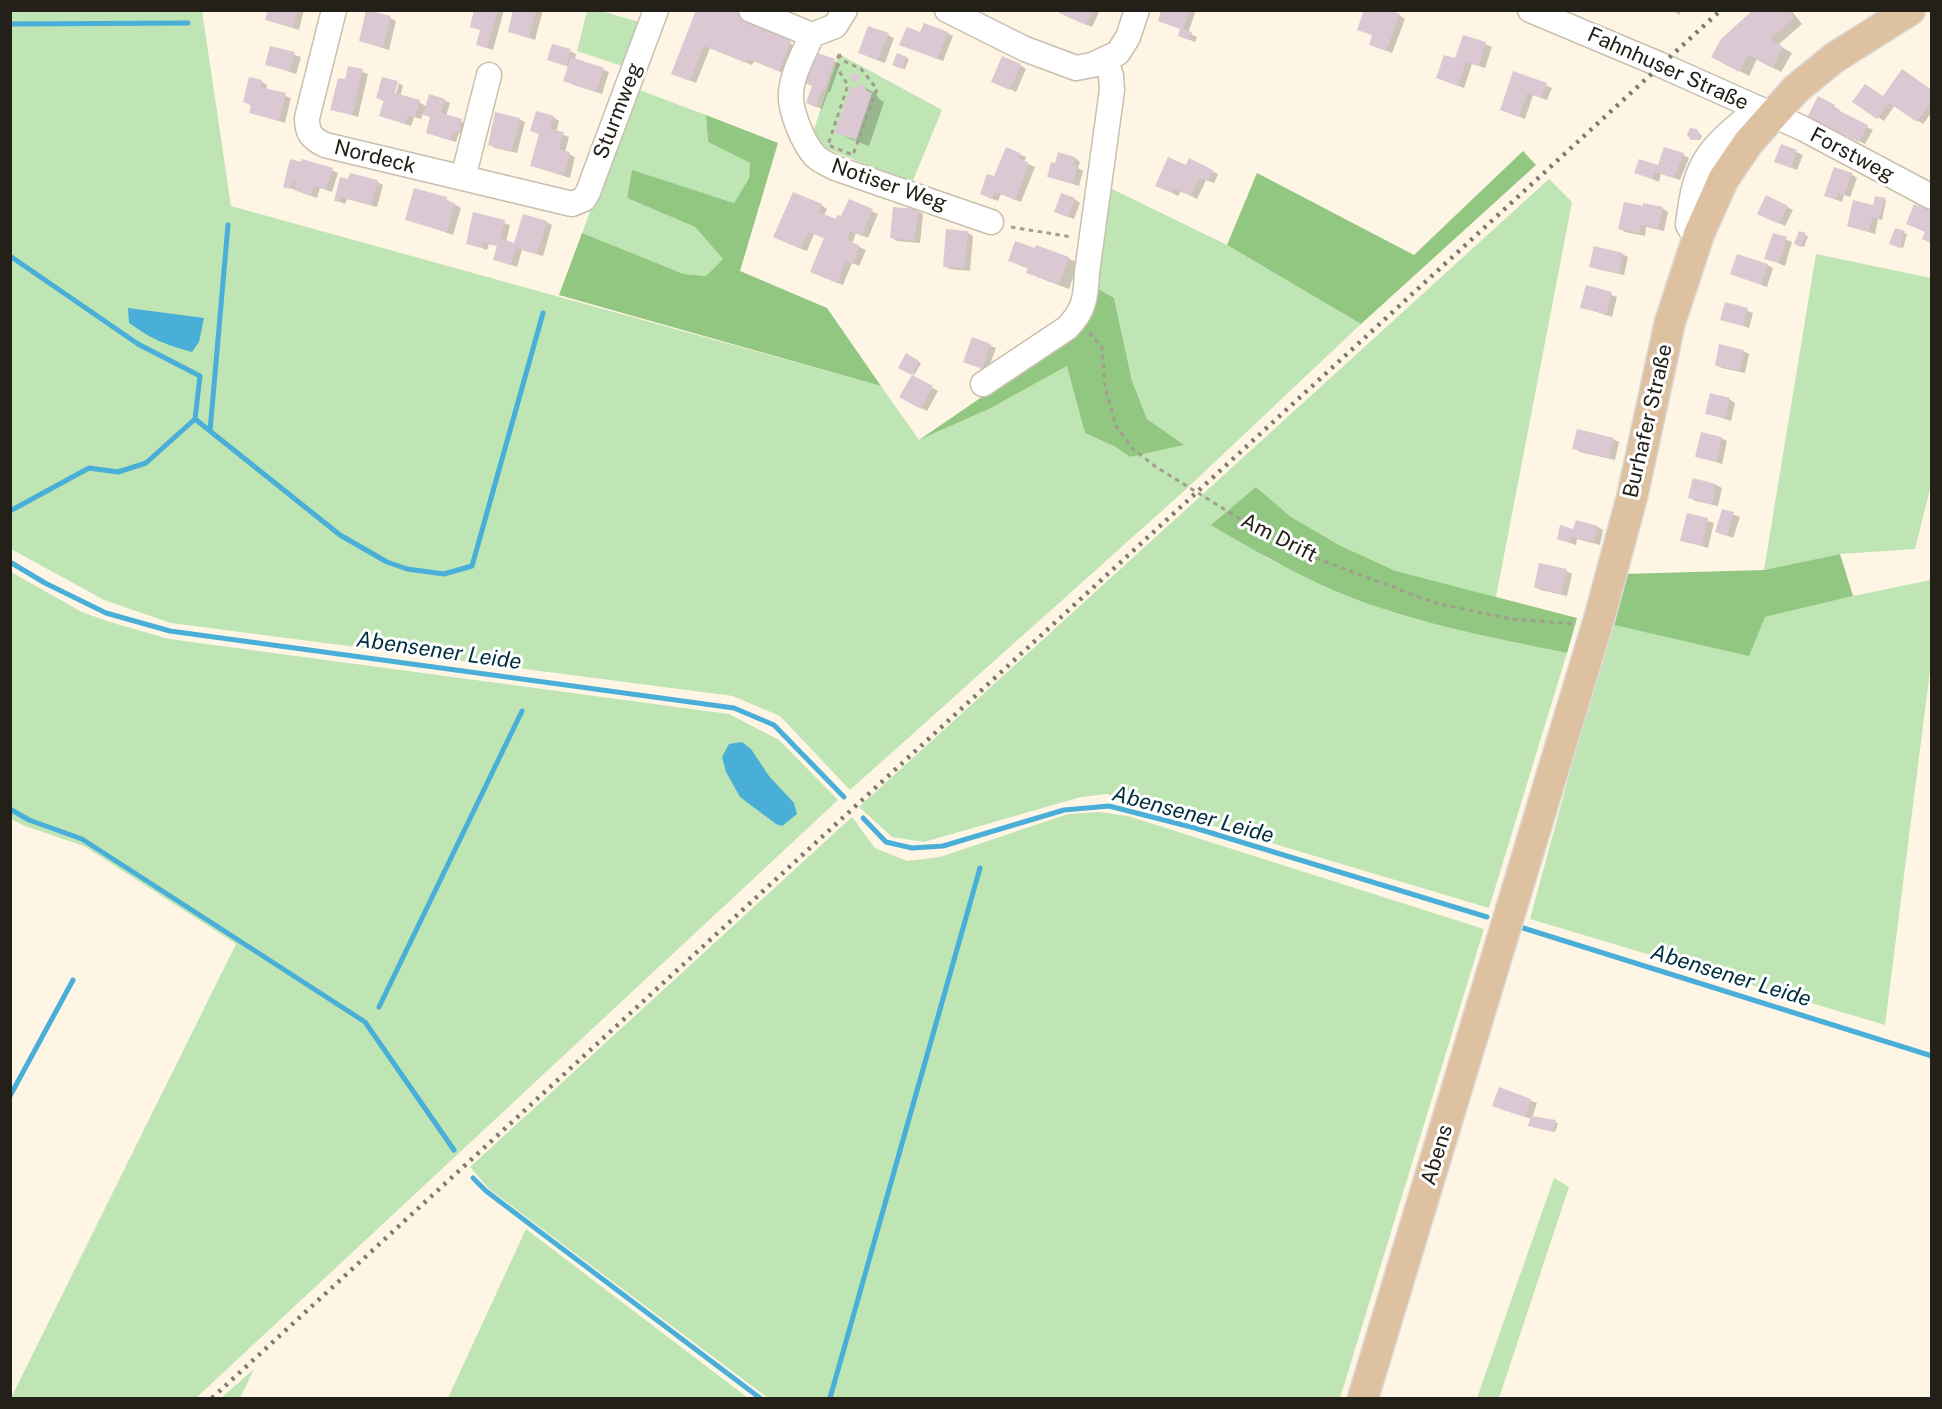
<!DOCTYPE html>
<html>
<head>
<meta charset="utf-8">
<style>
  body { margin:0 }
  #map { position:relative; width:1942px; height:1409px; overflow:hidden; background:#fff5e4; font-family:"Public Sans",sans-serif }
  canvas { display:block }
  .frame { position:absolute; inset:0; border:12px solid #23201a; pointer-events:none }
</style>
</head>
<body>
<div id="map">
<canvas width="1942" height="1409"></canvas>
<div class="frame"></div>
</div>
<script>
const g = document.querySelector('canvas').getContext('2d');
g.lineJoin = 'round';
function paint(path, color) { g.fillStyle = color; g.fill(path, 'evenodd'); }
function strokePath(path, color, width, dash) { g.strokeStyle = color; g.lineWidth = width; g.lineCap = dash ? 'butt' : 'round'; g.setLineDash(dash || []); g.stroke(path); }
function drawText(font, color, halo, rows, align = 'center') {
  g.font = font + ' "Public Sans",sans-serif'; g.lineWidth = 6; g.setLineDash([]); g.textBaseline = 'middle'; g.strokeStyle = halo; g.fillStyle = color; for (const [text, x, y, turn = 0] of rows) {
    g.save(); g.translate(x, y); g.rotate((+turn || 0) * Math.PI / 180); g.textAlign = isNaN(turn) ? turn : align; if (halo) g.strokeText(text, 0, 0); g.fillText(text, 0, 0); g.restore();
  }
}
paint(new Path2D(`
  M10,11H202L231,206L881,386L919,440L991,408L1067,366L1114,446L1130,457L1183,445L1147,419L1132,381L1114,298L1095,287L1110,188L1227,245L1361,324L1183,492L850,790L780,716L733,696L171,623L104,600L11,549Z
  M587,11H601L643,23L625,67L577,51Z
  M839,54L942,110L912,183L813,143L811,138Z
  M637,89L706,115L708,142L750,163L749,178L734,203L632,171L627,198L695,227L723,259L706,276L684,274L582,233Z
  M1549,179L1572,202L1496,597L1396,571L1341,546L1291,517L1256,487L1265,557C1307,577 1348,597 1392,612C1449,630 1508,641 1567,653L1489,908L1107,794L1081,797L924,842L892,837L859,807Z
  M1816,254L1931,278V485L1915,549L1840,554L1764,570Z
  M11,572L82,612L110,622L169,639L729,714L779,740L838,800L196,1398H11L236,944L84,846L25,826L11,819Z
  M1931,580V663L1885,1025L1530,919L1610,624L1765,617L1853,596Z
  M1099,812L1128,816L1484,929L1340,1398H768L489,1189L470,1167L852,817L875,848L907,861L940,857L1068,814Z
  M1554,1178L1569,1187L1499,1398H1477Z
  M526,1229L748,1398H448Z
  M254,1369L240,1398H221Z`), '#bee5b3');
paint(new Path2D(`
  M706,115L778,143L740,271L827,308L881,386L559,295L582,233L684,274L706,276L723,259L695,227L627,198L632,170L734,203L749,178L750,163L708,142Z
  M1523,151L1536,165L1361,324L1227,245L1257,173L1414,255Z
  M1095,287L1114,298L1132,381L1147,419L1184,445L1130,457L1114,446L1085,433L1067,366L991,408L919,440L1068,338Z
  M1256,487L1291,517L1341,546L1396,571L1577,618L1567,653C1484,636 1401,621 1324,586C1285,568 1248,547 1211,525Z
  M1840,554L1853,596L1765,617L1749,656L1610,624L1623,574L1764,570Z`), '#91c781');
paint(new Path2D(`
  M128,308L204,318L199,342L192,352C164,344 153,340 129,323Z
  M742,742L751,749L769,776L794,803L797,814L782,826L776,824L740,797L726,772L722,757L729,744Z`), '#49afd8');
paint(new Path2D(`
  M269,10H304L299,30L267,20Z
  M476,10H504L493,50L478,45L482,31L472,26Z
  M515,10H543L535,40L510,31Z
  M698,10L768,27L765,32L796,46L785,74L754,61L752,65L710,48L696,83L679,76Z
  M1061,10H1100L1092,27L1066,16Z
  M1163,10H1196L1188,33L1197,37L1195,42L1180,36L1182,29L1159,21Z
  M1672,10H1682L1679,15Z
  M1755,10H1791L1802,24L1778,45L1792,53L1781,72L1757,59L1749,76L1723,62Z
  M1399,15L1405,19L1392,53L1371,44L1374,36L1359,29Z
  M390,18L396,21L389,50L360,41Z
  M947,33L953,36L943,61L907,47L921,34Z
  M888,35L894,38L885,63L866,56Z
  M1464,36L1492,47L1485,68L1472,64L1464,88L1438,78L1456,60Z
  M271,47L301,57L296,74L267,64Z
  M570,51L576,54L575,60L609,72L602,94L571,84L569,67L549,60Z
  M906,58L909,59L905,69L897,66Z
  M834,61L840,64L830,92H828L822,109L814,106Z
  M1020,65L1026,69L1016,92L999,84Z
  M349,67L368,74L358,117L332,109L346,81Z
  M1514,73L1552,88L1547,100L1533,95L1525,119L1507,112Z
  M261,81L267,85L266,90L291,98L285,123L251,112L252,106L245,102Z
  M399,83L403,86L400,96L419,102L427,107L444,100L450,103L446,116L468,124L465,135L459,133L456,142L433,135L428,132L432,118L423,113L421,119L414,117L411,126L381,116L385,102L378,98L394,101Z
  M863,86L876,94L879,99L884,102L869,146L850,139L837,132L856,89Z
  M1932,91V112L1923,124L1895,105L1884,121L1854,101Z
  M1818,98L1840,110L1839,113L1873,130L1865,144L1832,128L1830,131L1813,123Z
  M553,117L559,121L556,132L569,137L565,152L575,157L570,178L532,166L540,135L532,130Z
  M519,119L525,122L517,153L495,148L489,144Z
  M1696,130L1702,136L1700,140L1692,139Z
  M1782,146L1803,155L1797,170L1782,164Z
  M1006,149L1026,157L1024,162L1035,167L1021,202L1001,194L998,201L987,197Z
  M1683,155L1689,158L1680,180L1661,174L1659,182L1636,172L1659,167Z
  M1075,158L1080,162L1078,168L1083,171L1079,186L1049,176L1056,165Z
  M292,160L332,170L338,173L332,192L320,188L317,198L285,186Z
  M1186,167L1212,171L1218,174L1214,183L1206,180L1197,199L1181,191L1178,196L1163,188Z
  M1851,174L1857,178L1850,197L1844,195L1842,202L1832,198Z
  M341,179L377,182L383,185L377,207L347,199L345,204L335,200Z
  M446,199L461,208L453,235L407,219Z
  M1074,199L1080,203L1074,219L1062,215Z
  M1884,199L1886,201L1882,220L1878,219L1875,234L1848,226Z
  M849,201L878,214L868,238L856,233L852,244L866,250L859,266L852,263L843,285L818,275L826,239L814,234L807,251L781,240L821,205L827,209L824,216L836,221L842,218Z
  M1787,207L1793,210L1785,226L1765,216Z
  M1644,208H1662L1668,212L1664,231L1646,227L1645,236L1625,232L1619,228Z
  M917,211L923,214L920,243L897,241L891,237Z
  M474,213L510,225L506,242L515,245L546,222L552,225L543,256L522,250L517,267L494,259L498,246L489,244L487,250L468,243Z
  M1896,230L1907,234L1903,248L1893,245Z
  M967,232L973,236L970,271L950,269L944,266Z
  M1774,235L1792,242L1785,266L1766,258Z
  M1805,235L1808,236L1804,247L1798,245Z
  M1622,254L1628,257L1624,275L1597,269L1591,266Z
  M1068,258L1078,263L1069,289L1037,277L1028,272L1029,269L1010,261Z
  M1767,265L1773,268L1767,287L1732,274Z
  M1587,287L1617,297L1612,317L1582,307Z
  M1726,303L1753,313L1749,328L1722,319Z
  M973,339L996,348L988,370L969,363Z
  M1743,351L1749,354L1745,373L1722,368L1716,365Z
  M906,355L921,363L913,377L938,391L927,411L901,397L914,374L900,367Z
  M1729,399L1735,403L1731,421L1707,413Z
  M1721,438L1727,441L1722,464L1697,456Z
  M1613,439L1619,442L1615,460L1580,452L1574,448Z
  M1716,485L1722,488L1718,506L1695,501L1690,497Z
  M1723,511L1740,517L1733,538L1716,531Z
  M1688,515L1714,523L1708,548L1682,540Z
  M1598,527L1603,530L1600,545L1577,539L1576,545L1558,539L1575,530Z
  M1566,571L1572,574L1567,596L1541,590L1535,587Z
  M1500,1089L1537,1103L1532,1118L1558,1123L1555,1132L1533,1127L1532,1119L1500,1109Z`), '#0003');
strokePath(new Path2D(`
  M10,24L188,23
  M10,256L138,344L200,376L195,419L146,463L118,472L89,468L10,511
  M195,419L340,535L387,562L407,569L444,574L472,566L543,313
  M210,431L228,225
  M10,562L45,583L106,613L170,631L734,708L774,725L844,797
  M10,809L29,820L82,839L365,1022L454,1150
  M863,818L886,842L912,848L943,846L1064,810L1109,806L1195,828L1487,917
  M1520,927L1932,1056
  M379,1007L522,711
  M10,1096L73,980
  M473,1178L486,1191L760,1398
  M830,1398L980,868`), '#49afd8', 5);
paint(new Path2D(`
  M268,10H297L293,27L265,20Z
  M366,10L391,16L383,47L359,41Z
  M474,10H498L487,48L476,45L480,30L470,27Z
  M513,10H536L529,38L508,32Z
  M696,10H734L763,22L760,28L791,41L779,71L748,59L746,63L704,46L690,81L671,74Z
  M1060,10H1093L1086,25L1059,13Z
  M1161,10H1189L1183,29L1192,32L1189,40L1178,36L1180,29L1158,21Z
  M1364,10H1390L1400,14L1386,51L1369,45L1372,35L1357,30Z
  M1753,10H1788L1794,18L1770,39L1783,47L1772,68L1748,55L1739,72L1711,57L1721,39Z
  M924,23L948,32L937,59L899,45L907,27L920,32Z
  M868,26L889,33L878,60L858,53Z
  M1463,35L1486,42L1479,66L1466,62L1458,86L1436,78L1444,55L1455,58Z
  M552,44L571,49L566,66L547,60Z
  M270,46L295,52L290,71L265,65Z
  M812,51L835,59L824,90L822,89L816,107L806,103L812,86L802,82Z
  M897,53L907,57L902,69L892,65Z
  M1002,56L1021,64L1010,90L991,82Z
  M571,57L604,68L596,92L563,81Z
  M348,66L363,69L352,115L330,110L338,78L345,79Z
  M1902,69L1932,90V101L1917,122L1889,103L1877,119L1852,102L1865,84L1883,96Z
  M1513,71L1547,83L1541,98L1527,93L1519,117L1500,110Z
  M852,73L860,75L858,82L850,80Z
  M249,77L262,80L260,87L286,93L279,121L249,113L251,105L243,102Z
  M382,77L398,81L395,93L420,100L415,117L408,115L405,124L379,116L384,100L376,98Z
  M859,84L864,85L867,91L872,93L856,140L835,133L851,86L856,88Z
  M429,94L445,99L441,113L462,119L459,133L453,131L450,140L426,133L430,117L423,115Z
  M1818,96L1835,105L1834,108L1868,125L1859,142L1825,126L1824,129L1806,120Z
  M536,111L554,116L550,129L564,132L559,149L570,152L564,175L530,166L539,134L530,131Z
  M495,112L520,118L512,151L488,145Z
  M1690,128L1697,129L1700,134L1697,140H1691L1687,135Z
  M1781,144L1797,150L1791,168L1774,162Z
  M1006,147L1020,153L1018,158L1029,163L1015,200L995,192L992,199L980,194L987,174L994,176Z
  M1664,147L1684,153L1674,178L1655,171L1652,179L1634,173L1639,159L1658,165Z
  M1058,152L1075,157L1073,165L1077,166L1073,184L1047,177L1051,162L1055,163Z
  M1168,157L1186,165L1189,158L1213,170L1208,181L1199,178L1191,196L1174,189L1172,193L1155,186Z
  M290,159L301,162L302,159L333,168L326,189L314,186L311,196L294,190L297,180L293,179L290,189L283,187Z
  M1834,167L1852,173L1844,195L1838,193L1836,200L1824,196Z
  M350,173L378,180L371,205L341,197L339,202L334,201L340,177L348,179Z
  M414,188L447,197L446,201L455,203L447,232L405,220Z
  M793,192L822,204L818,212L836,219L837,215L841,216L849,199L873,209L862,236L850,231L847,240L860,246L853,264L846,261L837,283L810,272L824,238L808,232L801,249L773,237Z
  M1061,193L1075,198L1068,217L1054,212Z
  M1766,195L1788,206L1779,224L1757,214Z
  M1875,196L1885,198L1879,219L1872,218L1869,232L1847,226L1853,200L1873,205Z
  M1624,202L1643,206V203L1663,207L1658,229L1641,225L1639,233L1618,229Z
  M1914,204L1932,211L1931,243L1922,239L1925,232L1906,224Z
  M893,207L918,209L915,241L890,238Z
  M473,212L505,220L500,238L514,243L523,214L547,221L537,254L516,248L511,265L493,260L497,245L483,242L482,248L466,244Z
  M1895,228L1905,231L1900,248L1889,244Z
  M946,229L968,231L964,268L943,267Z
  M1799,231L1806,233L1801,247L1794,244Z
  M1773,233L1787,237L1779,263L1764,259Z
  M1015,241L1035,248L1036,245L1069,257L1059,284L1026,273L1028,268L1008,261Z
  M1594,246L1623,253L1619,273L1589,267Z
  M1737,254L1768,264L1761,285L1730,274Z
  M1586,285L1612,292L1606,314L1580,308Z
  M1725,302L1748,308L1743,326L1720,320Z
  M972,337L991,344L982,369L963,362Z
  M1719,344L1744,350L1739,371L1715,365Z
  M906,353L919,361L912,375L898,368Z
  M912,375L933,386L921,409L899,397Z
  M1710,393L1730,398L1725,418L1705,414Z
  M1577,429L1614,438L1609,458L1572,449Z
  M1701,432L1722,437L1716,462L1695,457Z
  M1693,478L1716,484L1712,504L1688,498Z
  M1722,509L1734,512L1727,536L1715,532Z
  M1687,513L1708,518L1702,546L1680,541Z
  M1576,520L1598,526L1594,542L1571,537L1570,543L1557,539L1560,525L1573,529Z
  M1539,563L1567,569L1561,594L1534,587Z
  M1499,1087L1531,1099L1525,1117L1492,1106Z
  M1531,1116L1556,1120L1553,1132L1528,1126Z`), '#dbc8d3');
const minor = new Path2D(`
  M334,10L307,118C307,133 311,138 325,145L572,204L584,199L588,192L656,10
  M751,10L812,35L835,26L845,10
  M947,10L1025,49L1076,68L1092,65L1118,53L1128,37L1137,10
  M1530,10L1661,65L1802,128L1932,197
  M812,35C804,53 793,72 791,92C789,109 803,143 815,156C820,161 828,164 835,168L991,222
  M463,178L489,75
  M1699,234L1691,230L1688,225C1695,160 1708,150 1757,109
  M983,384L1067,328C1085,310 1086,296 1087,272L1112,90L1111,76L1106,60`);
const major = new Path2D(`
  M1363,1398L1599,619L1632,497L1670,322L1699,234L1723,180L1748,143L1796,89L1834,58L1910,10`);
strokePath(minor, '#c8bfae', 27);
strokePath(major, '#dcdbda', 33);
strokePath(new Path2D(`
  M839,54L842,60L861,69L877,89L853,155L828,145L848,85C841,74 834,67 839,54Z
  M1011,227L1072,237
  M1089,333L1102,347L1105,387L1116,426L1133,449L1156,467L1284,546L1435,603L1511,619L1575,624`), '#a39c8f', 3, [4.5, 4.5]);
strokePath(minor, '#fff', 24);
strokePath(major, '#dec1a0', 30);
strokePath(new Path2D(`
  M212,1398L1721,10`), '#7e796e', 4.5, [3, 6]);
drawText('21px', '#23201a', '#fff', [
  ["Fahnhuser Straße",1668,69,24],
  ["Sturmweg",618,111,-69],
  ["Forstweg",1852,155,28],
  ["Nordeck",375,157,14],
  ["Notiser Weg",889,185,19],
  ["Burhafer Straße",1648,421,-77],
  ["Am Drift",1279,538,27],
  ["Abens",1437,1155,-73]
]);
drawText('italic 22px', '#002f40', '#fff', [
  ["Abensener Leide",439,651,8],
  ["Abensener Leide",1193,815,15],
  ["Abensener Leide",1731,976,17]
]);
</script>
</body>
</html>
